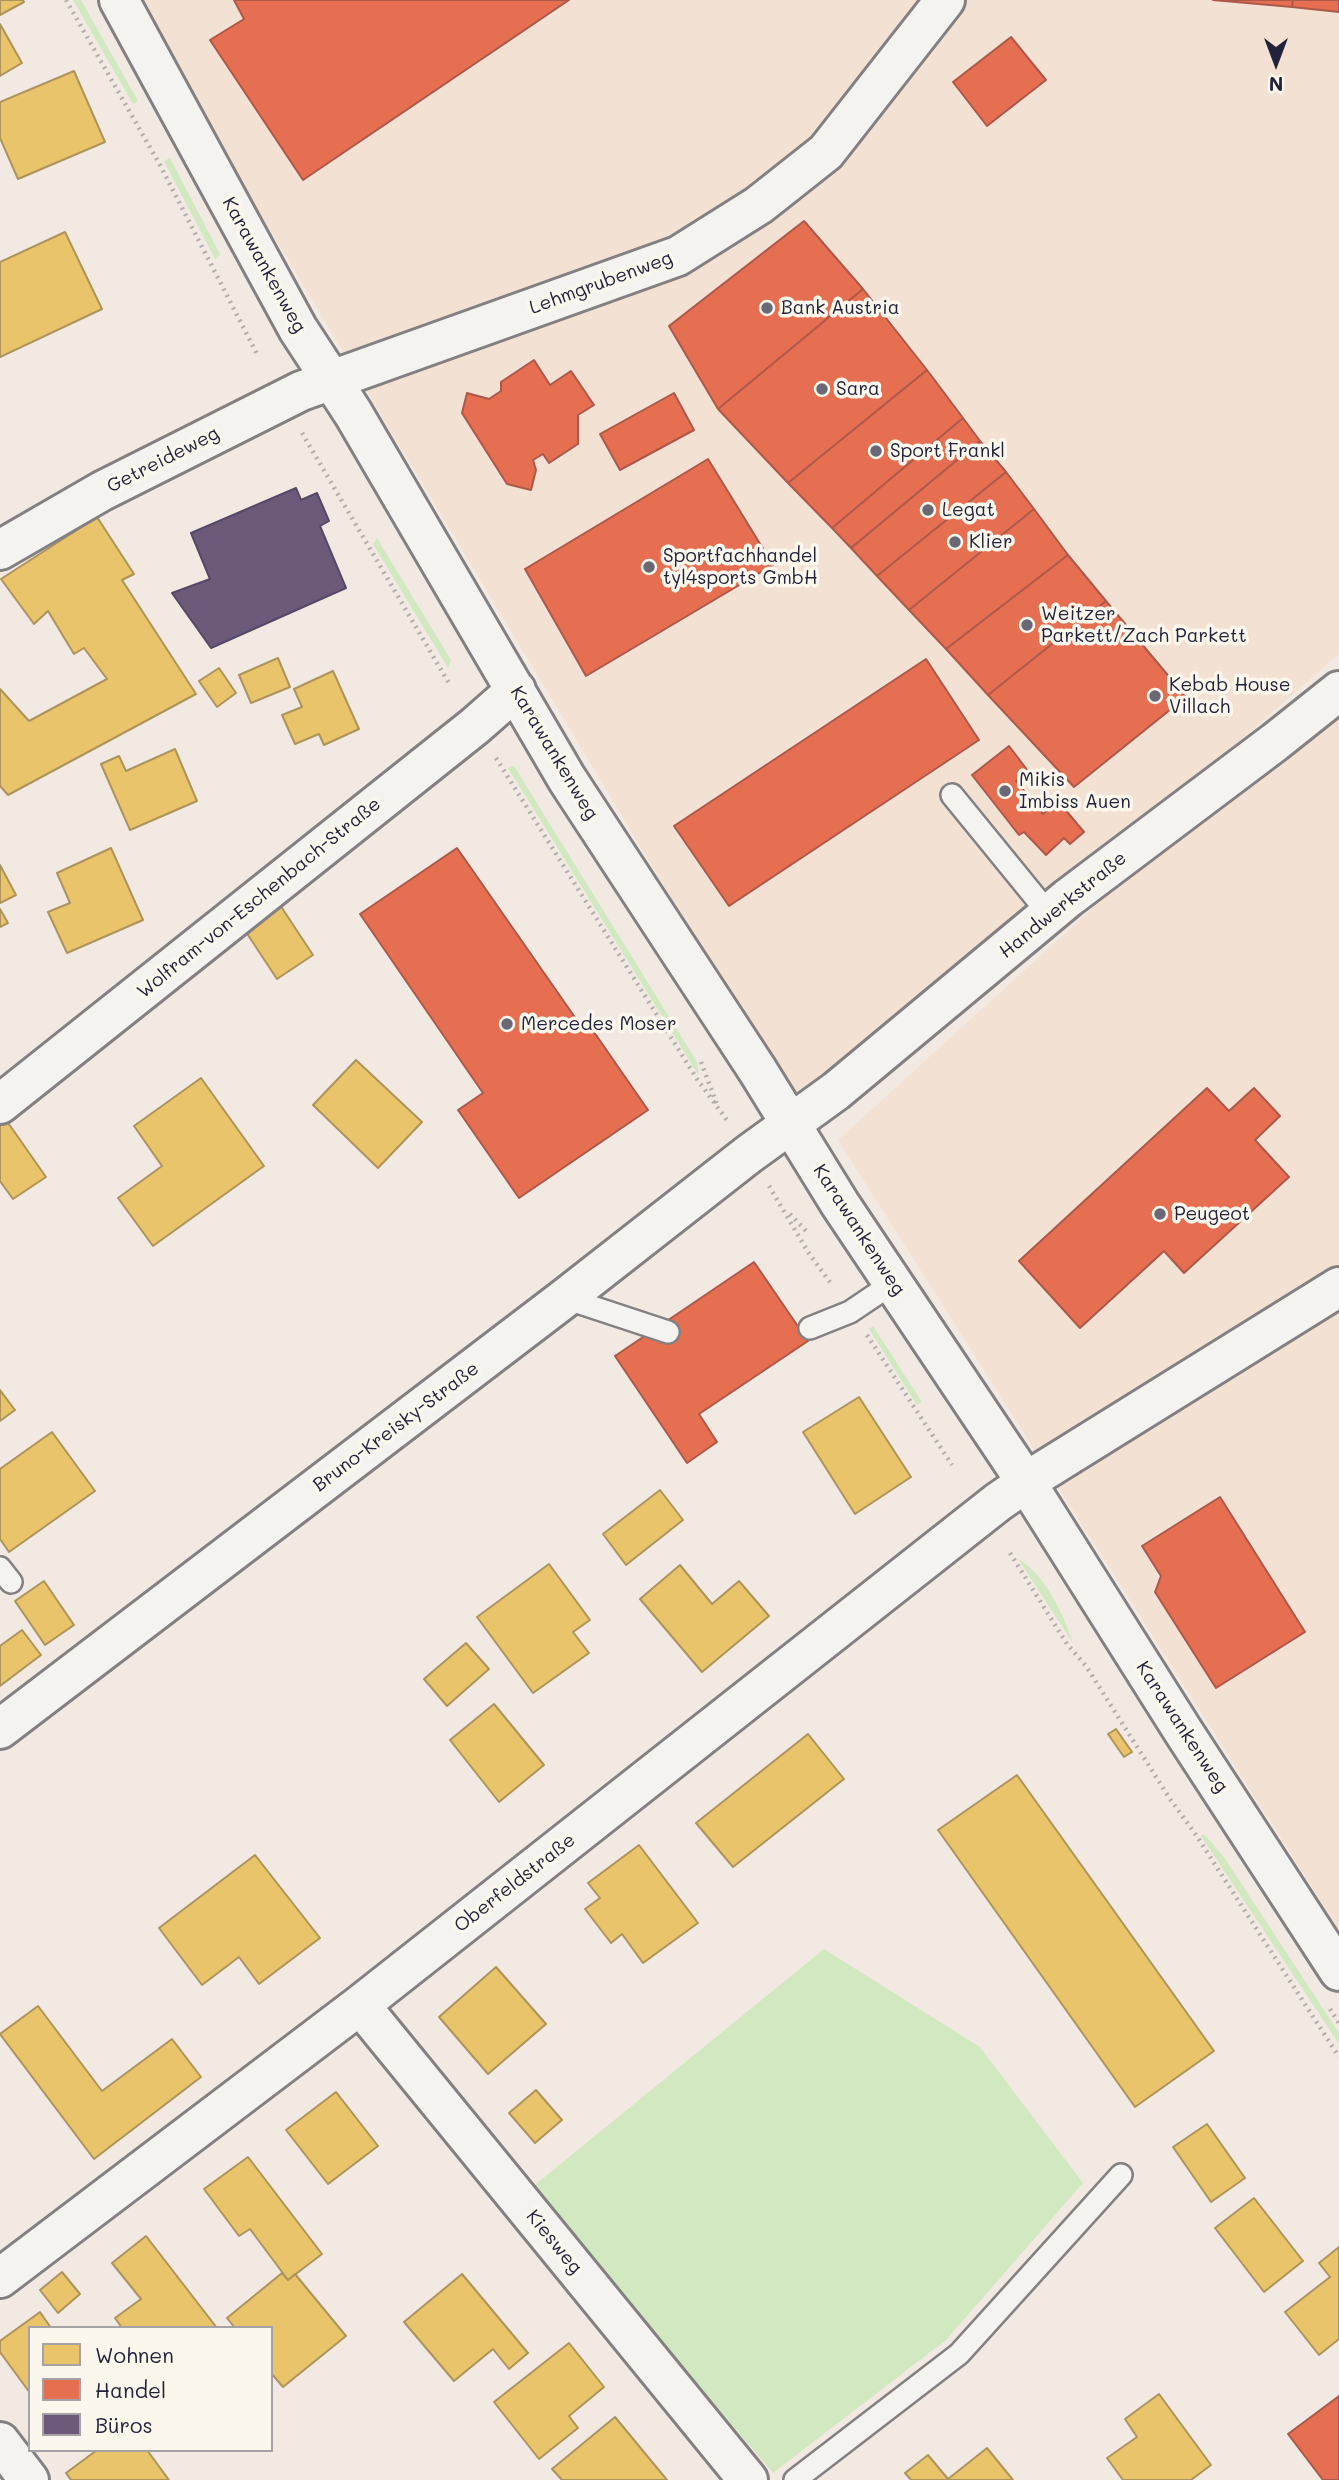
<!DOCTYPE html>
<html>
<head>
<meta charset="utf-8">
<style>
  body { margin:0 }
  #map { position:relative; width:1339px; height:2480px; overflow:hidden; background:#f2eae2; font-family:Mali,sans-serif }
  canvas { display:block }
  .legend { position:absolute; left:28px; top:2326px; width:245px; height:126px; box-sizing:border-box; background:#fbf7ec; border:2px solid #a4a2a5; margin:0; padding:9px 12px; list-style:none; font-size:21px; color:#22223b }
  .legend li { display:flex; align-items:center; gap:14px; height:35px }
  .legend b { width:35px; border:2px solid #a4a2a5 }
  .north { position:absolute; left:1241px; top:28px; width:70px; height:70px; -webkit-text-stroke:5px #fbf7ec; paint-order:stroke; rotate:180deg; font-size:19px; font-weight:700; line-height:28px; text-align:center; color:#22223b }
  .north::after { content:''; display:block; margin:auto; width:24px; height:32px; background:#22223b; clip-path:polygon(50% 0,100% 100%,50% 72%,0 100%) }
</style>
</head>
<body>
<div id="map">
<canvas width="1339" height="2480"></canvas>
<ul class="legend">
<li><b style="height:19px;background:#e9c46a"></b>Wohnen</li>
<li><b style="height:19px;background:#e76f51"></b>Handel</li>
<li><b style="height:19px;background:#6d597a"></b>Büros</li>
</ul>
<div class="north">N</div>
</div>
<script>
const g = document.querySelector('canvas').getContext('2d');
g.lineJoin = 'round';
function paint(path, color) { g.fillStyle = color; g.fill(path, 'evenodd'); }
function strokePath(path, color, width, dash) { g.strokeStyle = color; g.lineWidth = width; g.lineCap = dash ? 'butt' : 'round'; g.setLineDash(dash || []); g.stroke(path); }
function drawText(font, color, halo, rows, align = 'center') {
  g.font = font + ' Mali,sans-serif'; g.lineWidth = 7; g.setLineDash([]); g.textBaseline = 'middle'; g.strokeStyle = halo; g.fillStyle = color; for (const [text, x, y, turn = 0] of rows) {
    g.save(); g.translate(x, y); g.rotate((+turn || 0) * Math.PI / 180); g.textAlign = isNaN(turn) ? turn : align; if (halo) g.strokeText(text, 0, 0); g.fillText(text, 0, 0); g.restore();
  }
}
paint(new Path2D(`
  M132,0H1339V654L805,1121Z
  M1339,684V1930L838,1140Z`), '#f3e2d4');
paint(new Path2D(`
  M73,0H81L138,101L133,104Z
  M170,158L220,254L215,259L164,161Z
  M377,538L451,660L448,668L373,544Z
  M514,766L697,1062L699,1076L508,768Z
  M873,1326L922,1402L917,1405L869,1329Z
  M1018,1559C1045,1574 1064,1615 1073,1643Z
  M1204,1834L1224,1857L1309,1987L1339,2033V2044L1201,1836Z
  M824,1949L980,2047L1083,2183L946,2340L773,2473L531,2188Z`), '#d2e8c1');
const homes = new Path2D(`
  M0,0H23L24,2L0,15Z
  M0,24L22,63L0,76Z
  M74,71L105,142L18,179L0,138V102Z
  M65,232L102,309L0,357V262Z
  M97,517L134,574L122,580L196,694L8,795L0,786V689L29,721L107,679L84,648L74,654L48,611L34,624L1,579Z
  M278,658L290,687L251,703L239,675Z
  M219,668L236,693L217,707L199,681Z
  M333,671L359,729L324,745L319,734L295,744L282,715L302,707L294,689Z
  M175,749L197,801L130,830L101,764L119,756L126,771Z
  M111,848L143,920L67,953L48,912L70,903L57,873Z
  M0,865L16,895L0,903Z
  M280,905L313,955L277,979L244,929Z
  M0,909L8,923L0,927Z
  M356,1060L422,1122L378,1168L313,1105Z
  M201,1078L264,1166L153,1246L118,1198L162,1166L134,1126Z
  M4,1117L46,1177L13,1199L0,1181V1120Z
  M0,1390L15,1410L0,1421Z
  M859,1397L911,1477L855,1514L803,1432Z
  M52,1432L95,1491L9,1552L0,1539V1469Z
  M660,1490L683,1520L626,1565L603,1534Z
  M549,1564L590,1620L573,1632L589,1653L533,1693L477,1617Z
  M680,1565L712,1604L739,1581L769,1616L702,1672L640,1599Z
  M44,1581L74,1625L45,1645L15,1601Z
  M22,1630L41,1655L0,1686V1646Z
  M466,1643L489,1669L447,1706L424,1679Z
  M494,1704L544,1765L499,1802L450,1740Z
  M1116,1729L1132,1752L1124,1757L1108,1734Z
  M808,1734L844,1779L733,1867L696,1823Z
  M1017,1775L1214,2051L1135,2107L938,1830Z
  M639,1845L698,1923L643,1963L622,1934L611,1943L585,1909L600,1898L588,1883Z
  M255,1855L320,1938L259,1984L239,1957L202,1985L159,1928Z
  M496,1967L546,2024L488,2074L439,2017Z
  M38,2006L102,2091L172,2039L201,2077L94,2159L0,2034Z
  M536,2090L562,2120L535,2143L509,2113Z
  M336,2092L378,2146L328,2184L286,2130Z
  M1207,2124L1245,2178L1211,2202L1173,2147Z
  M248,2157L322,2254L288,2280L250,2229L239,2236L204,2189Z
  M1254,2198L1303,2261L1264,2292L1215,2228Z
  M146,2236L217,2328H122L115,2318L141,2299L112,2263Z
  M1339,2247V2339L1319,2355L1285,2312L1330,2277L1319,2263Z
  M62,2272L80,2294L58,2313L40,2290Z
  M282,2273L288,2280L295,2274L346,2336L283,2387L271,2373V2328H235L227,2318Z
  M462,2274L528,2353L509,2369L493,2349L454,2381L404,2322Z
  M40,2312L51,2328H30V2393L0,2352V2341Z
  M569,2343L604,2387L569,2416L578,2428L539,2459L494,2402Z
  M1159,2394L1211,2465L1191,2480H1123L1107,2458L1137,2437L1125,2419Z
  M615,2417L667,2480H562L552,2469Z
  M987,2448L1013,2480H911L905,2473L928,2455L948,2479Z
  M97,2450H147L169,2480H71L66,2473Z`);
paint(homes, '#e9c46a');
strokePath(homes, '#ad935c', 2);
const shops = new Path2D(`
  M234,0H569L303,180L210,40L244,19Z
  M1213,0H1293L1292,7Z
  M1293,0H1339V12L1292,7Z
  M1011,37L1046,80L987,126L953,82Z
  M804,221L863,289L718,409L669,326Z
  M863,289L927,370L788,483L718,409Z
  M534,360L550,385L571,371L594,405L578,415V444L549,463L543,454L533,460L536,470L531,490L507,484L462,413L467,393L489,399L501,391V382Z
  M927,370L963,418L832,528L788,483Z
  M674,393L694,430L620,470L600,434Z
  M963,418L980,441L851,548L832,528Z
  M980,441L1006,472L877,576L851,548Z
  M708,459L773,565L586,676L525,569Z
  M1006,472L1034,509L909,610L877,576Z
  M1034,509L1068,555L946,649L909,610Z
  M1068,555L1106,601L988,695L946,649Z
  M1106,601L1186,697L1074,787L988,695Z
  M926,659L979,740L729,906L674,826Z
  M1009,746L1028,771L1016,781L1043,814L1058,801L1084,832L1070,844L1064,838L1046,855L1024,832L1019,835L972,775Z
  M457,848L581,1026L587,1022L648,1110L519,1198L458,1110L483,1093L360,914Z
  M1207,1088L1229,1111L1254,1088L1280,1116L1255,1140L1289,1177L1184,1273L1164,1251L1080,1328L1019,1261Z
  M754,1262L808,1341L699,1414L717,1442L687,1463L615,1356Z
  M1220,1497L1305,1632L1216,1688L1155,1592L1161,1576L1142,1546Z
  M1339,2396V2480H1323L1288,2434Z`);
paint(shops, '#e76f51');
strokePath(shops, '#ac584a', 2);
const offices = new Path2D(`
  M296,488L301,500L317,493L329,521L320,526L346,588L211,648L172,593L210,579L191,533Z`);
paint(offices, '#6d597a');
strokePath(offices, '#564867', 2);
const lane = new Path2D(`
  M952,795L1049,914
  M565,1298L668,1332
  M810,1328L850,1312L893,1283
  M0,1568L11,1582
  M795,2480L959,2354L1121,2175`);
const street = new Path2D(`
  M119,0L298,329L353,413L567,779L758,1071L840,1204L1026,1482L1183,1731L1339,1971
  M0,550L102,491L301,391L678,256L759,205L826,152L945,0
  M0,1104L475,726L516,690
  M360,2005L748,2480
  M0,2278L360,2005L998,1502L1040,1473L1339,1287
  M0,2442L29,2480`);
const secondary = new Path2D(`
  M0,1729L565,1298L749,1154L836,1091L1068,898L1275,742L1339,691`);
strokePath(lane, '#848082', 26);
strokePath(street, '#848082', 44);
strokePath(secondary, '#848082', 44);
strokePath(new Path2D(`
  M66,0L160,165L257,354
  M302,433L450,685
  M496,758L697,1079L729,1123
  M701,1062L718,1107
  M769,1186L808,1252L832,1285
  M790,1214L808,1233
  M867,1335L952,1465
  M1010,1553L1067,1644L1086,1666L1170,1799L1196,1835L1339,2057
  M1330,2009L1339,2023`), '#b0aead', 4.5, [2, 5]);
strokePath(lane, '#f5f3ef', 21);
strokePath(street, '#f5f3ef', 38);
strokePath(secondary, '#f5f3ef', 38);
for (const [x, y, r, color] of [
  [767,308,7,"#6b6875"],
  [822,389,7,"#6b6875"],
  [876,451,7,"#6b6875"],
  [928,510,7,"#6b6875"],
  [955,542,7,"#6b6875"],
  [649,567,7,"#6b6875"],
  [1027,625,7,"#6b6875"],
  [1155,696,7,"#6b6875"],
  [1005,791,7,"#6b6875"],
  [507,1024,7,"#6b6875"],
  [1160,1214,7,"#6b6875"]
]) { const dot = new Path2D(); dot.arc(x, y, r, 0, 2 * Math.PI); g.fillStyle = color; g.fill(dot); strokePath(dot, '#fbf7ec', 2.5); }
drawText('19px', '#22223b', '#fbf7ec', [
  ["Karawankenweg",264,265,61],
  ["Lehmgrubenweg",601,283,-20],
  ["Getreideweg",163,460,-27],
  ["Karawankenweg",554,753,59],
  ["Wolfram-von-Eschenbach-Straße",259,898,-39],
  ["Handwerkstraße",1063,905,-39],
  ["Karawankenweg",859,1230,57],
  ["Bruno-Kreisky-Straße",396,1427,-37],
  ["Karawankenweg",1182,1727,57],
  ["Oberfeldstraße",515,1883,-38],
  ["Kiesweg",554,2242,51]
]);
drawText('19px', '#22223b', '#fbf7ec', [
  ["Bank Austria",781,308],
  ["Sara",836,389],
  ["Sport Frankl",890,451],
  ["Legat",942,510],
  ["Klier",969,542],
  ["Sportfachhandel",663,556],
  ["tyl4sports GmbH",663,578],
  ["Weitzer",1041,614],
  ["Parkett/Zach Parkett",1041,636],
  ["Kebab House",1169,685],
  ["Villach",1169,707],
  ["Mikis",1019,780],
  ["Imbiss Auen",1019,802],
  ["Mercedes Moser",521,1024],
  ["Peugeot",1174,1214]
], 'left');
</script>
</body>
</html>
